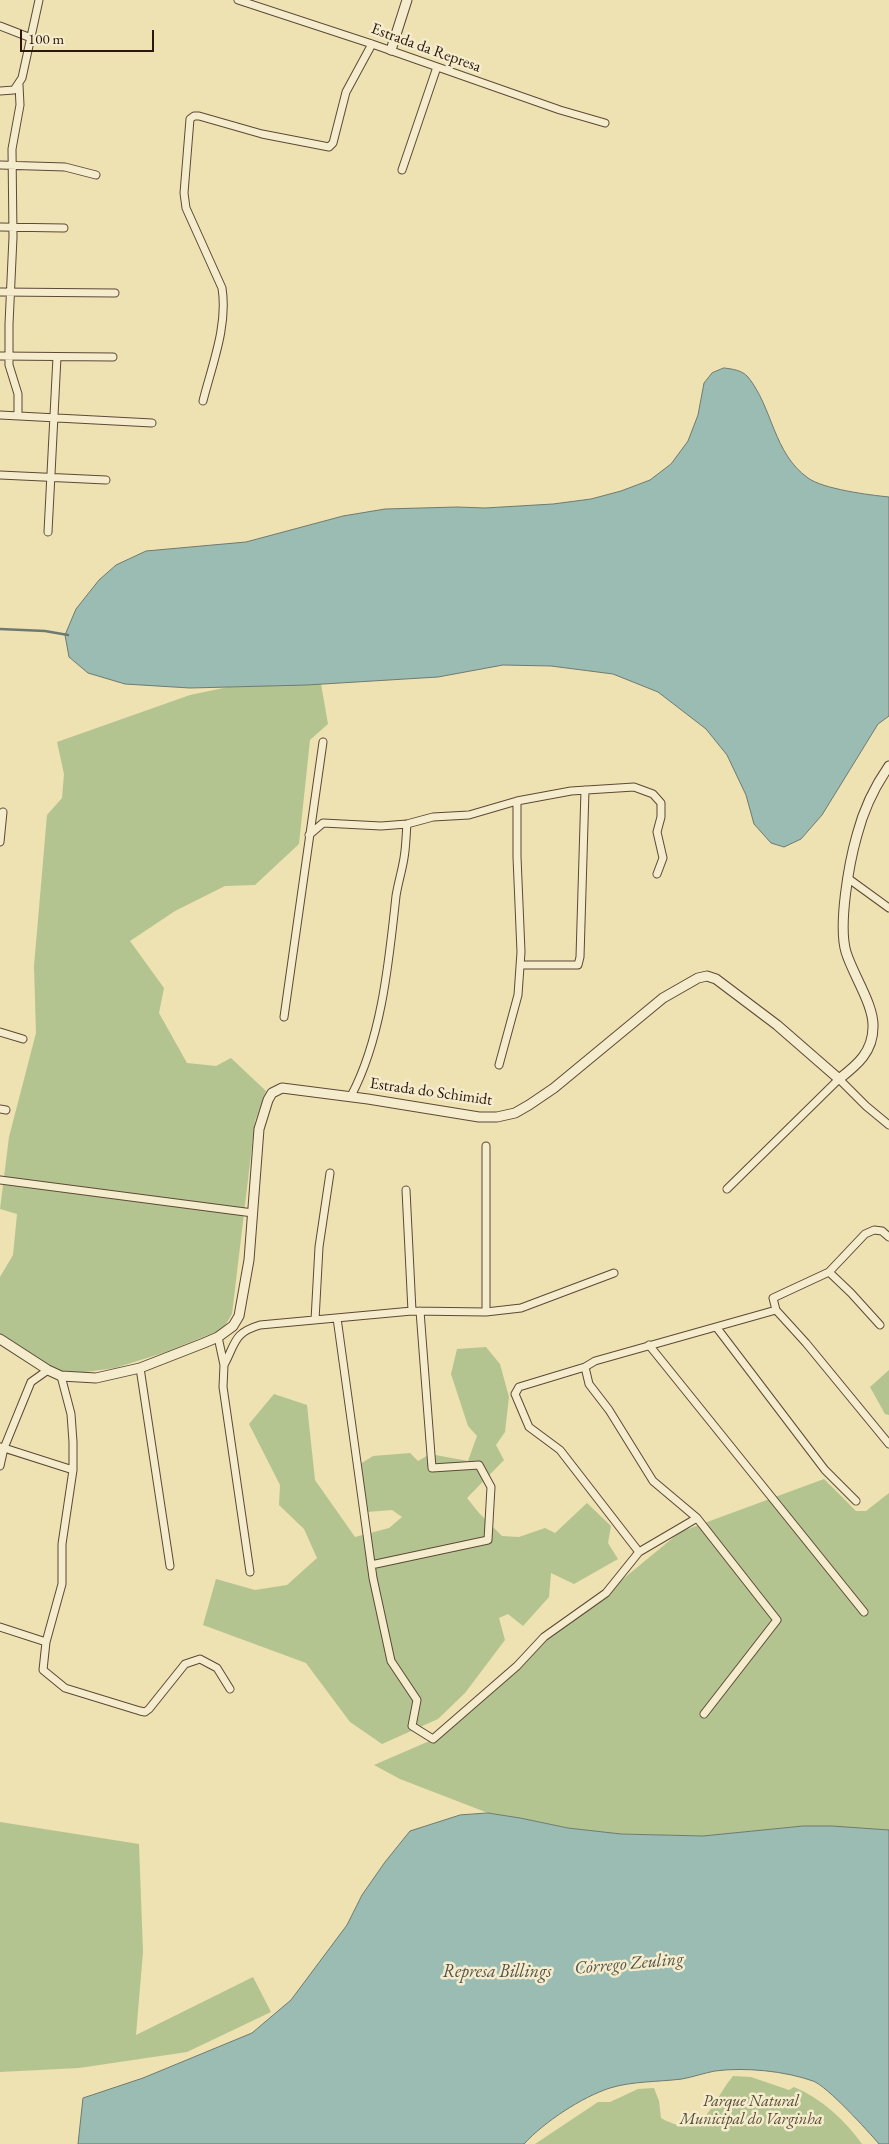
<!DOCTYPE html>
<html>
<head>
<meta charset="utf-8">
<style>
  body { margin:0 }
  #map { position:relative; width:889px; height:2144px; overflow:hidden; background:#eee1b2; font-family:"EB Garamond",serif }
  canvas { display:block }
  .scale { position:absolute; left:20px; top:30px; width:134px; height:22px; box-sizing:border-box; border:2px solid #2d160d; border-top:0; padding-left:6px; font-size:15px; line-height:18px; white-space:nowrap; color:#2d160d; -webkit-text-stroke:4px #f4eccd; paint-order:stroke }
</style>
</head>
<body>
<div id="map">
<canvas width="889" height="2144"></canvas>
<div class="scale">100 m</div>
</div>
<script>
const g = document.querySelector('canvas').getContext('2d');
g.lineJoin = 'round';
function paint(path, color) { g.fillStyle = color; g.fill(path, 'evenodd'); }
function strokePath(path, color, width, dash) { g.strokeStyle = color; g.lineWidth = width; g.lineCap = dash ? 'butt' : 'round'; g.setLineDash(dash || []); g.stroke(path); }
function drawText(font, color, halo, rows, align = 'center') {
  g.font = font + ' "EB Garamond",serif'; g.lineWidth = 5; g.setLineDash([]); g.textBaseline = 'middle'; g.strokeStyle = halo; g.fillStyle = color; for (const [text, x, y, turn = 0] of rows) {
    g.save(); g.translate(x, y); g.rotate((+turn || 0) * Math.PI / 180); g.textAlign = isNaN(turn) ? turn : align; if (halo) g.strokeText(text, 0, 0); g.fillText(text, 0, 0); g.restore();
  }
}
paint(new Path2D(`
  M321,684L328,724L310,740L299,844L255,885L225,886L175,911L130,941L164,988L159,1013L187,1063L216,1066L231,1058L266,1091L255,1121L232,1314L223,1329L166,1352L115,1368L70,1374L49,1368L0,1337V1277L13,1255L17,1214L0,1209L9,1137L36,1033L34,966L47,815L62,798L64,774L57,742L190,695L228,687Z
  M486,1347L500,1364L509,1397L505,1432L496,1445L504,1460L467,1498L479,1513L502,1536L519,1537L545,1528L555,1533L587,1503L611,1526L608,1543L618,1559L574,1584L551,1573L549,1597L523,1626L508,1614L499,1618L505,1640L465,1693L438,1719L382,1744L350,1722L306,1663L203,1625L216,1579L255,1590L287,1585L317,1558L304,1529L279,1505L280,1485L249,1424L274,1394L307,1405L315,1480L355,1537L389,1528L402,1517L392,1510L367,1512L357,1466L373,1456L410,1453L418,1461L430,1454L468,1461L477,1436L468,1426L451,1374L457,1349Z
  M889,1370V1415L885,1414L870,1387Z
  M824,1479L856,1511H866L889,1493V1830L803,1826L703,1836L621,1834L568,1828L520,1818L488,1813L400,1779L374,1765L441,1736L544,1637L606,1593L680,1532Z
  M0,1822L139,1844L143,1952L136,2035L253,1977L271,2012L187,2052L79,2068L0,2072Z
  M733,2076L751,2077L789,2090L794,2087C822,2099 844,2119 862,2144H535L598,2102H610L638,2089L654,2088L659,2101L661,2118C705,2143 711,2102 733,2076Z`), '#b4c490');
const water = new Path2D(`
  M724,368C732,369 742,370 748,377C773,408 773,453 808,478C823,489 869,495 889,497V716L878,724L822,815L801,839L784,847L771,843L754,824L746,795L727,755L706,729L658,692L613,674L551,666L503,665L438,677L307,685L190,688L125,684L88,673L69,657L65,635L76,609L99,580L116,565L146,551L246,542L343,516L385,509L457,507L485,508L553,504L591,499L621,491L650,480L671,464L688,441L698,415L704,383L712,373Z
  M488,1813L520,1818L568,1828L621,1834L703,1836L803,1826H832L889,1830V2144H879C868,2131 827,2086 813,2081C785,2071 745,2067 715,2071C704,2073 693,2077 682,2079C658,2082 633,2081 610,2088C582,2097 544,2122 524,2144H78L83,2098L143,2078L252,2033L291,2000L347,1925L362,1895L385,1862L410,1831L460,1815Z`);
paint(water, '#9abcb2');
strokePath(water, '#6e7a70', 1);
strokePath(new Path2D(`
  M0,629L45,631L68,635`), '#6e7a70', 2.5);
const minor = new Path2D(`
  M238,0L372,44L560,110L605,123
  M0,26L31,38
  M0,91L14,90L22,78L39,0
  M0,165L65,167L96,175
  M402,170L437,67
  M0,227L64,228
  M0,292L115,293
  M0,356L113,357
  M203,401C212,365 228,326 222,288L186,208L184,193L190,119L194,116H199L262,134L329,147L333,143L346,92L372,44
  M0,415L152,423
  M18,415V394L9,365V324L13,237L12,149L20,105L19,85
  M0,475L106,480
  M48,532L57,357
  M309,835L323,823L381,826L407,824L433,817L469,815L517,801L571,791L634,787L653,794L661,803V817L657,832L663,858L657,874
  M0,842L3,812
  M849,879L889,908
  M520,965H578L580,957L585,790
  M284,1017L323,742
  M0,1032L23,1039
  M499,1065L518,995L521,952L517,857V801
  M351,1096C382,1038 389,960 396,896C398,883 402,871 404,858C406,847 406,835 407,824
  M0,1109L6,1110
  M0,1180L253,1213
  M727,1189L839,1079L866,1106L889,1125
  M406,1190L412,1311
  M889,1237L882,1231L874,1230L865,1234L829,1272L773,1298L776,1310L806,1343L889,1444
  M829,1272L851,1293L880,1325
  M486,1312L521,1308L614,1273
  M337,1318L373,1578L391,1661L417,1700L412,1726L433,1739L517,1666L544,1637L606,1593L639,1552L697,1518
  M315,1320L319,1247L330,1173
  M717,1328L825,1470L856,1501
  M218,1337L224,1365L223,1387L250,1572
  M649,1345L864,1612
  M224,1365C236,1343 233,1333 260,1325L412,1311L486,1312V1146
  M585,1367L589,1384L609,1410L653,1481L697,1518L777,1620L704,1714
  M140,1368L170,1566
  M61,1376L71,1414L73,1442V1470L62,1544V1584L46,1642L43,1670L65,1688L140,1711L145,1712L149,1709L185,1664L200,1659L217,1668L230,1689
  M1,1447L73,1470
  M0,1466L4,1448L31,1382L48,1370
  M639,1552L560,1450L529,1427L515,1394L519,1387L585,1367L595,1361L776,1310
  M371,1565L488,1540L491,1487L479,1465L432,1468L420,1311
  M0,1627L46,1642`);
const tertiary = new Path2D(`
  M391,50L407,0
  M0,1339L48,1370L61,1376L96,1378L140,1368L204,1343L218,1337L233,1326L239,1316L249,1260L259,1129L268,1100L272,1093L282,1088L368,1099L479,1117H497L515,1113L529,1105L554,1088L663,998L698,978L707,976L716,979L777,1025L839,1079C857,1065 873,1052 873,1027C874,1005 853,975 846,952C838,925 849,863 857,835C863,812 875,786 889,766`);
strokePath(minor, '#5d4936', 9);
strokePath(tertiary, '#5d4936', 11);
strokePath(minor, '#f4eccd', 7);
strokePath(tertiary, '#f4eccd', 9);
drawText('16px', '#2d160d', '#f4eccd', [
  ["Estrada da Represa",426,48,20],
  ["Estrada do Schimidt",431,1092,8]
]);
drawText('italic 16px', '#564a34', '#f4eccd', [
  ["Parque Natural",751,2102],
  ["Municipal do Varginha",751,2120]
]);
drawText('italic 18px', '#535047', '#f4eccd', [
  ["Córrego Zeuling",629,1964,-5],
  ["Represa Billings",497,1972]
]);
</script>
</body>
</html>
